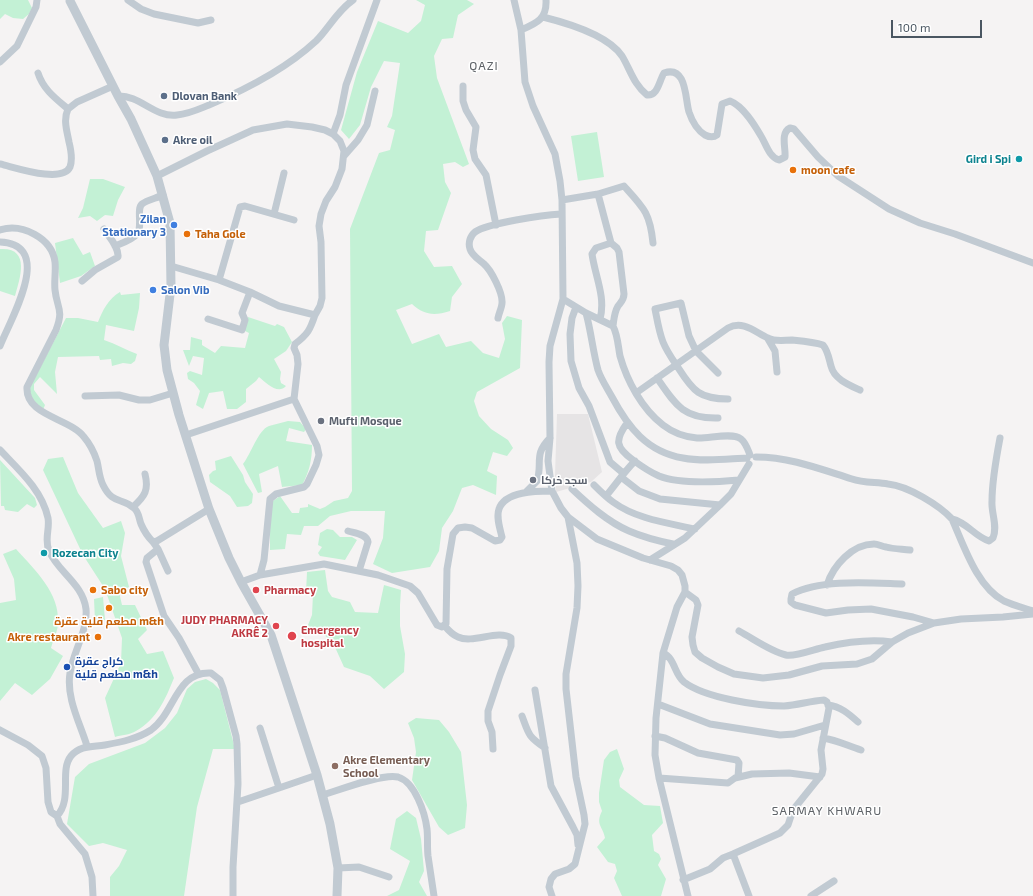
<!DOCTYPE html>
<html>
<head>
<meta charset="utf-8">
<style>
  body { margin:0 }
  #map { position:relative; width:1033px; height:896px; overflow:hidden; background:#f5f3f3; font-family:"Exo 2",sans-serif }
  canvas { display:block }
  .scale { position:absolute; left:891px; top:20px; width:91px; height:18px; box-sizing:border-box; border:2px solid #4a5661; border-top:0; padding-left:5px; font-size:12px; line-height:14px; white-space:nowrap; color:#4a5661; -webkit-text-stroke:3px #fff; paint-order:stroke }
</style>
</head>
<body>
<div id="map">
<canvas width="1033" height="896"></canvas>
<div class="scale">100 m</div>
</div>
<script>
const g = document.querySelector('canvas').getContext('2d');
g.lineJoin = 'round';
function paint(path, color) { g.fillStyle = color; g.fill(path, 'evenodd'); }
function strokePath(path, color, width, dash) { g.strokeStyle = color; g.lineWidth = width; g.lineCap = dash ? 'butt' : 'round'; g.setLineDash(dash || []); g.stroke(path); }
function drawText(font, color, halo, rows, align = 'center') {
  g.font = font + ' "Exo 2",Cairo,sans-serif'; g.lineWidth = 3; g.setLineDash([]); g.textBaseline = 'middle'; g.strokeStyle = halo; g.fillStyle = color; for (const [text, x, y, turn = 0] of rows) {
    g.save(); g.translate(x, y); g.rotate((+turn || 0) * Math.PI / 180); g.textAlign = isNaN(turn) ? turn : align; if (halo) g.strokeText(text, 0, 0); g.fillText(text, 0, 0); g.restore();
  }
}
paint(new Path2D(`
  M557,414H588L602,472L591,482L556,492L555,475Z`), '#e6e4e5');
paint(new Path2D(`
  M0,0H28L32,8L29,14L23,19L13,18L5,14L0,19Z
  M416,0H467L474,4L458,15L453,38L442,39L434,56L437,78L469,164L463,167L455,162L443,164L445,182L451,193L438,230L426,231L424,251L434,267L452,266L462,284L452,297L450,311C434,316 424,315 412,304L396,310L412,344L439,334L446,347L471,341L483,353L499,358L505,339L502,323L507,316L522,320L520,368L477,392L474,401L479,416L491,429L508,440L513,448L507,456L493,452L487,471L497,476L496,495L473,485L462,488L453,511L442,528L439,551L430,567L392,573L373,564L383,538L385,511H351L330,516L318,526H304L301,535L287,534L285,549L270,550V512L273,501L280,496L292,513H299L300,508L308,507V504L320,509L325,507L334,501L348,498L352,491L350,229L379,153L390,150L395,130L387,127L392,116L400,63L384,61L371,87L360,125L349,139L341,130L357,72L378,21L408,33L421,21L425,5Z
  M597,132L604,177L578,181L571,136Z
  M90,179H103L125,187L118,200L113,216L105,215L97,221L90,216L78,218L83,208Z
  M73,238L83,255L90,252L95,266L81,276L60,283L55,243Z
  M0,249C31,247 20,278 15,296L0,291Z
  M120,292L121,295L140,293L139,308L134,331L106,325L104,340C116,344 126,350 137,354L135,361L131,364L123,363L112,366L111,359L100,360L99,356L58,357L55,372L57,394L40,377L34,384V390L45,405L43,410L34,403L29,389L66,318H78L98,322C103,310 108,299 120,292Z
  M248,317L275,326L277,324L284,327L292,342L286,351L274,359L281,372L280,379L281,383L286,386C278,395 266,383 259,377L256,381L246,389V402L237,409H227L223,391L209,393L203,409L196,405L200,391L194,383L188,379L187,373L190,371L202,375L204,358L193,356L189,366L183,350H190L191,337L202,340V345L215,353L221,346L245,348L249,333L245,331L244,326Z
  M288,421L300,422L306,429L304,432L289,428L286,441L312,445C312,460 309,473 302,485L282,487L278,466L259,474L262,492L258,493L243,464C251,454 258,430 269,426C275,424 282,423 288,421Z
  M231,456L243,475L245,482L253,494L252,503L248,506L237,507L230,496L210,482L209,475L213,471L216,470L215,461Z
  M63,457L78,493L103,528L121,521L125,533L121,556L129,587L119,592L122,605H135L147,630L138,639L147,654L163,651L174,678C165,700 157,719 136,731C130,735 121,735 115,737L105,698L121,663L122,638L105,589L83,555L43,470L48,459Z
  M0,460L35,498L37,505L34,508L27,504L18,512L5,510L4,506H1Z
  M327,529L333,530L340,537H352L357,540L345,560L320,556L318,553L322,547L318,545L320,533Z
  M16,549C35,570 60,593 58,623C58,631 53,640 51,648L63,656L50,679L32,695L15,683L0,701V603L16,600L14,579L3,554Z
  M325,570L328,591L332,597L350,602L355,612L378,613L384,585L401,590L400,605V626L405,654L404,672L384,689L370,676L344,667L334,645L320,630L310,632L308,625L312,615L313,594L306,592L307,572Z
  M103,597L105,620L95,621L94,599Z
  M206,679L213,683L220,690L235,749H213L197,807L184,896H110V877L119,866L127,850L103,843L89,846L67,824L75,777L89,764L145,743L165,728L177,713L187,689L195,682Z
  M416,718L439,720L449,732L461,752L467,805L465,828L448,835L439,827L412,780L416,752L414,738L408,723Z
  M617,749L624,769L619,780L620,787L644,805L660,806L663,823L652,835L654,851L659,854L661,859L658,865L666,879L661,896H622L614,878L617,871L615,864L608,862L597,847L605,838C603,826 595,825 602,811L599,802V793L604,760L610,752Z
  M407,811L416,818L421,839L424,871L419,882L427,896H387L399,890L410,861L390,849L396,819Z`), '#c3f1d5');
strokePath(new Path2D(`
  M128,0L141,9L154,14L198,23L211,20
  M514,0L521,30L525,82L533,106L555,154L560,181L562,200L563,299L550,346L549,362L550,438L548,461L552,491L561,508L568,517L597,539L643,558L671,566L678,570L682,575L685,586V592L677,607L663,653L656,718L655,755L659,778L688,896
  M543,17C567,23 608,35 622,56C630,69 634,85 647,95C658,96 659,81 664,73C687,65 685,99 689,112C692,121 697,130 705,135C709,137 713,138 717,135L722,104L730,101C743,106 754,124 761,136C766,144 769,157 779,160L785,157C786,148 780,133 790,128L794,129L818,157L838,176L889,209L920,223L955,234L1033,263
  M521,30C537,23 547,19 546,0
  M0,62L17,46L36,7L37,0
  M38,73C43,89 55,98 68,109
  M463,86V101L466,110L476,127L473,150L475,159L486,175L496,225
  M118,96C140,95 155,118 177,115C189,114 199,109 209,105C247,89 286,69 316,41C329,28 337,11 353,0
  M333,134L340,115L346,85L377,0
  M344,156L358,140L367,125L375,91
  M0,164C14,167 62,184 70,167C73,159 71,150 69,142C67,131 63,120 68,109L77,102L113,86
  M157,176L207,151L253,130L287,124L312,127L325,130L333,134L340,141L344,151L342,169L335,187L326,201L321,214L319,226L321,242L322,298L320,306L315,315
  M598,194L611,243L617,248L619,252L624,294C624,300 621,302 618,306C614,313 614,319 613,326
  M562,200L598,194L624,186C644,208 650,213 653,243
  M274,214L284,173
  M0,230C22,223 52,238 55,262C56,272 54,281 55,290C57,309 64,309 56,330L27,387C25,416 70,418 84,437C90,444 94,452 97,461C99,469 99,477 103,485C113,505 121,497 134,508C139,512 139,519 141,524C144,531 148,537 153,542L157,541L209,509
  M0,242C56,244 10,320 0,346
  M115,246C122,243 132,240 137,234C143,227 136,209 142,204C147,200 157,198 163,195
  M171,266L219,280L250,292L279,306L315,315C310,330 308,334 295,344L294,348L297,355L298,364L294,399L317,446L319,455L316,465L307,484L304,487L276,494L270,499L264,560L260,575
  M219,280L240,207L245,206L294,220
  M82,281L95,270L118,257C119,247 109,237 104,229
  M563,299L586,313L613,326C618,336 618,346 620,356C627,381 642,409 663,425C672,432 685,437 697,438C708,439 732,432 741,439C746,443 748,450 750,455
  M576,307L572,318L570,334L571,361L579,388L589,406L610,462L623,473
  M586,313C591,331 593,352 598,370C601,379 607,388 612,397C628,427 647,452 683,458C703,462 726,459 747,458
  M498,318C499,313 502,307 502,303C503,293 491,270 484,264C480,260 472,256 470,249C468,243 470,236 475,232C488,223 543,215 561,214
  M208,319L242,330L245,320L242,313L250,292
  M600,319C606,297 595,276 592,254L596,248L611,243
  M768,339L775,351L777,372
  M718,373L696,351L689,336L681,303L655,309C657,319 659,332 663,342C667,352 673,360 679,369C693,391 700,399 728,399
  M657,378C675,404 683,419 718,418
  M636,393L728,328C743,320 755,332 768,338C775,342 784,340 792,340C802,341 814,342 823,345C828,351 829,359 831,366C834,379 849,385 860,390
  M85,396L119,395L139,400H150L173,393
  M627,423C615,440 615,447 633,460C641,466 650,472 659,476C679,484 717,482 739,480
  M186,435L294,399
  M0,450C19,470 42,490 48,518C50,530 44,539 49,551C58,572 83,584 86,609C88,630 73,652 70,673C66,698 80,723 87,746
  M756,457C790,457 820,469 852,479C863,483 876,482 888,484C908,486 939,505 952,519C964,546 977,587 1004,601C1013,605 1024,608 1033,611
  M621,477L639,491L660,499L720,505
  M594,485C600,491 606,497 613,502C636,519 668,523 695,529
  M572,489C589,505 608,522 629,531C643,537 658,541 673,544
  M526,492L537,481C543,463 533,455 550,438
  M606,496C616,484 624,472 635,461
  M133,507C145,496 149,490 145,474
  M952,519C968,523 974,536 989,541L993,538C998,526 991,513 992,501C992,480 996,459 1000,438
  M348,531C355,533 367,534 368,542L359,571
  M153,542L158,549L147,558L146,562L164,616L179,638L198,673
  M158,549L168,571
  M650,560L685,538L720,505L731,494L749,464
  M241,582L260,575L324,564L378,575L410,586L418,593L437,625L442,627L446,624L447,569L453,534L458,528L465,527L472,528L495,541L500,540L502,537C500,529 496,517 499,509C505,491 537,491 552,491
  M902,584C870,583 821,579 792,594L791,599V602L795,605L826,613L848,610L871,609L913,617L934,623
  M827,585C833,566 852,544 874,544C878,544 881,546 886,547C893,549 902,549 910,550
  M685,592L696,600L698,605L692,637L693,645L695,652L702,658L718,667L734,674L763,678L789,675L822,666L857,664L872,659L892,642L908,633L934,623L961,619L1003,617L1033,614
  M444,625C448,630 453,635 458,637C473,644 498,629 511,638V646L500,675L488,711V721L492,732L493,749
  M739,631C754,639 770,651 786,655C795,657 815,649 825,647C847,642 870,639 892,642
  M663,653C675,658 674,674 684,682C705,698 758,706 784,706C798,705 810,701 824,700L827,702L829,708L821,750L823,769L822,774L793,810L788,825L780,833L733,854L723,858L710,869L683,880
  M535,690L551,786L573,827L577,835L578,845
  M658,704L710,724L780,735L794,734L825,725
  M828,705C840,706 849,714 858,722
  M522,716C529,735 528,736 545,748
  M260,728L279,788
  M0,730L28,745L42,756L46,768L48,802L51,812L57,816L60,824L85,854L92,877L93,896
  M655,736L665,738L698,753L737,760L739,763L738,777
  M823,738C837,740 848,746 861,750
  M659,778L728,783L735,778L752,774L789,773L820,777
  M323,795C339,790 383,773 398,777C415,782 425,813 427,829C428,838 427,847 428,856C430,870 432,883 434,896
  M238,802L317,775
  M57,816C73,799 59,771 71,756C80,745 93,747 105,745C121,742 137,739 151,730C175,713 176,671 211,673L220,680L223,688L236,736L237,744L238,784L233,867V896
  M733,854L749,896
  M338,868L359,867L389,877
  M552,896L549,887L551,879L555,874L569,869L575,864L585,824L584,815L576,777L566,689V674L577,608L578,586L577,563L568,517
  M811,896L834,881`), '#c1cad2', 7);
strokePath(new Path2D(`
  M70,1L118,96L131,119L157,176L170,223L171,286L164,345L167,370L179,415L209,509L229,558L241,582L271,635L317,775L330,824L338,868L337,896`), '#c1cad2', 9);
for (const [x, y, r, color] of [
  [164,96,4,"#5c6f8a"],
  [165,140,4,"#5c6f8a"],
  [1019,159,4,"#0f9aa8"],
  [793,170,4,"#e8710a"],
  [174,225,4,"#3f7fe0"],
  [187,234,4,"#e8710a"],
  [153,290,4,"#3f7fe0"],
  [321,421,4,"#6b7280"],
  [533,480,4,"#6b7280"],
  [44,553,4,"#0f9aa8"],
  [93,590,4,"#e8710a"],
  [256,590,4,"#e0444e"],
  [109,608,4,"#e8710a"],
  [276,626,4,"#e0444e"],
  [292,636,5,"#e0444e"],
  [98,637,4,"#e8710a"],
  [67,667,4,"#1a4fb4"],
  [335,766,4,"#8d6e63"]
]) { const dot = new Path2D(); dot.arc(x, y, r, 0, 2 * Math.PI); g.fillStyle = color; g.fill(dot); strokePath(dot, '#fff', 1.5); }
drawText('bold 11px', '#4e5e75', '#fff', [
  ["Dlovan Bank",172,96],
  ["Akre oil",173,140]
], 'left');
drawText('bold 11px', '#0d838f', '#fff', [
  ["Gird i Spi",1011,159],
  ["Rozecan City",52,553,"left"]
], 'right');
drawText('bold 11px', '#c56008', '#fff', [
  ["moon cafe",801,170],
  ["Taha Gole",195,234],
  ["Sabo city",101,590],
  ["مطعم قلية عقرة m&h",109,621,"center"],
  ["Akre restaurant",90,637,"right"]
], 'left');
drawText('bold 11px', '#366cbe', '#fff', [
  ["Zilan",166,219],
  ["Stationary 3",166,232],
  ["Salon Vib",161,290,"left"]
], 'right');
drawText('bold 11px', '#5b616d', '#fff', [
  ["Mufti Mosque",329,421],
  ["سجد خركا",541,480]
], 'left');
drawText('bold 11px', '#be3a42', '#fff', [
  ["Pharmacy",264,590],
  ["JUDY PHARMACY",268,620,"right"],
  ["AKRÊ 2",268,633,"right"],
  ["Emergency",301,630],
  ["hospital",301,643]
], 'left');
drawText('bold 11px', '#164399', '#fff', [
  ["كراج عقرة",75,661],
  ["مطعم قلية m&h",75,674]
], 'left');
drawText('bold 11px', '#785e54', '#fff', [
  ["Akre Elementary",343,760],
  ["School",343,773]
], 'left');
g.letterSpacing = '1px';
drawText('12px', '#5f6368', '#fff', [
  ["QAZI",484,66],
  ["SARMAY KHWARU",827,811]
]);
g.letterSpacing = '0px';
</script>
</body>
</html>
